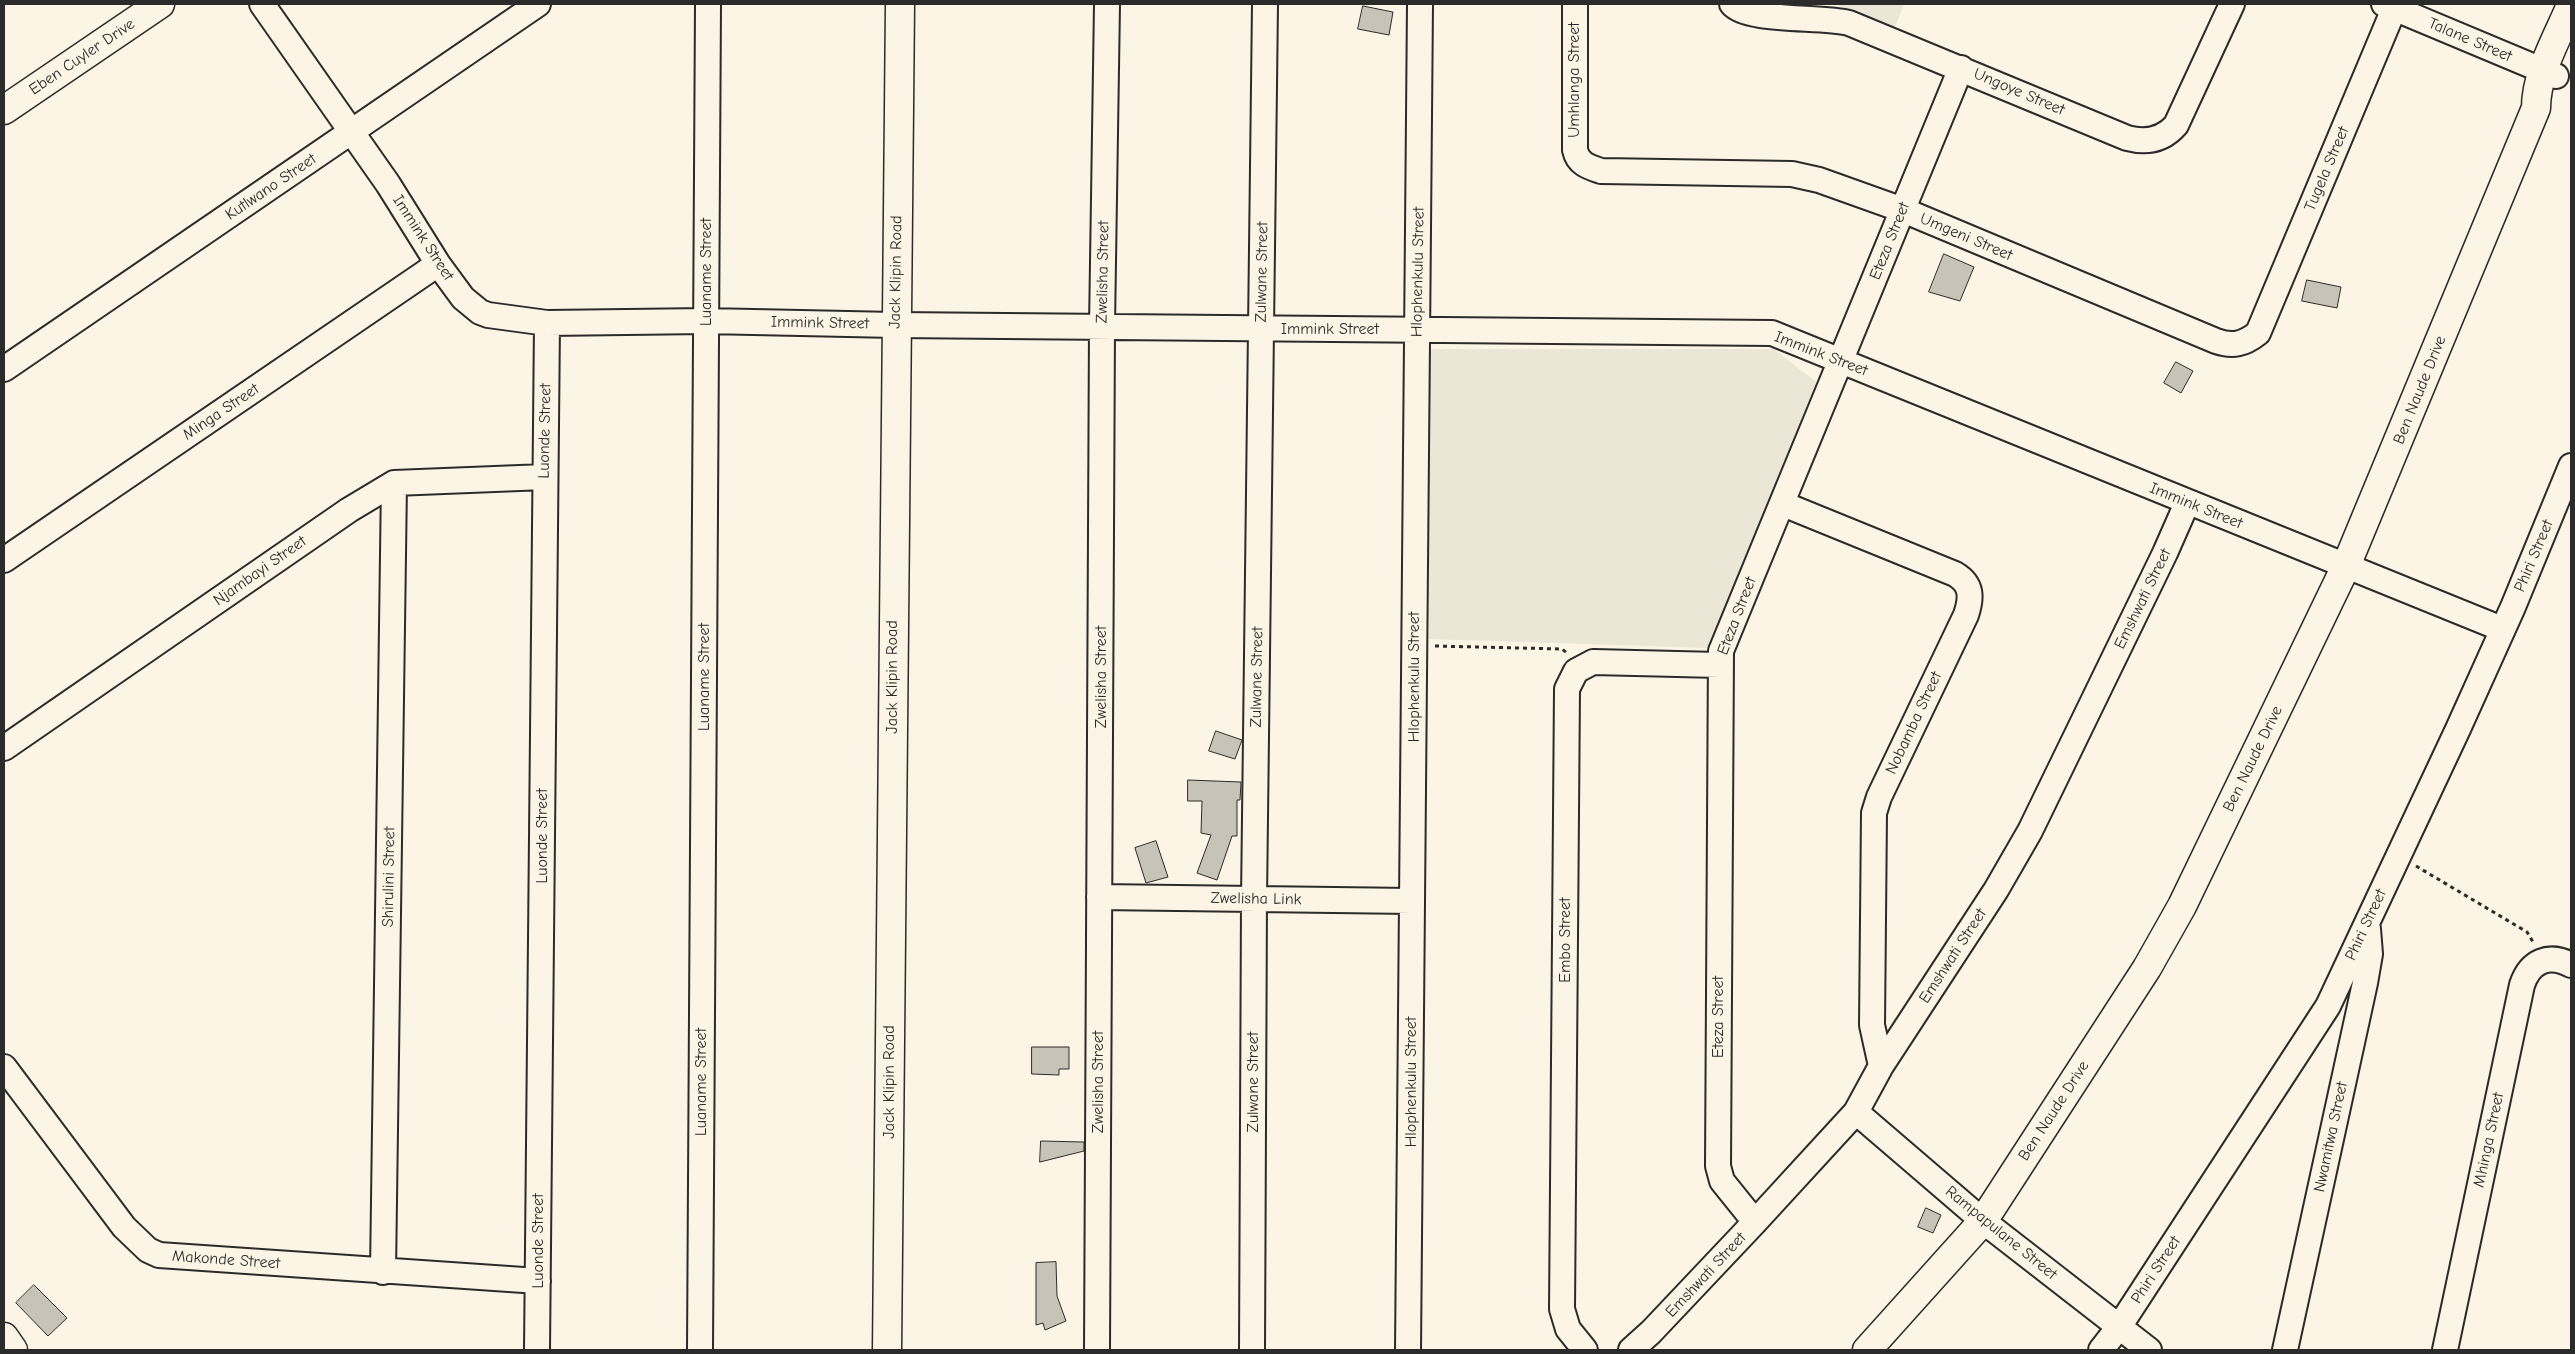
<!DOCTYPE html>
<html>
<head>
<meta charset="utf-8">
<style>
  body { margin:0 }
  #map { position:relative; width:2575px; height:1354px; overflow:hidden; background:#fcf5e5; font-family:"Comic Neue",sans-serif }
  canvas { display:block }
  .frame { position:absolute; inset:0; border:5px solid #2b2b2b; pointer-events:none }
</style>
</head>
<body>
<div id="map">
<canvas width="2575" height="1354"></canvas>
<div class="frame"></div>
</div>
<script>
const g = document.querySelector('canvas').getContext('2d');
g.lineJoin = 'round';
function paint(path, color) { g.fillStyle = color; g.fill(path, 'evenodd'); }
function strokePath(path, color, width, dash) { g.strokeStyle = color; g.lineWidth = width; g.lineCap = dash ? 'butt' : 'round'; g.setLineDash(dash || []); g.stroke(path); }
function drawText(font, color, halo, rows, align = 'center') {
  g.font = font + ' "Comic Neue",sans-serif'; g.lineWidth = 4; g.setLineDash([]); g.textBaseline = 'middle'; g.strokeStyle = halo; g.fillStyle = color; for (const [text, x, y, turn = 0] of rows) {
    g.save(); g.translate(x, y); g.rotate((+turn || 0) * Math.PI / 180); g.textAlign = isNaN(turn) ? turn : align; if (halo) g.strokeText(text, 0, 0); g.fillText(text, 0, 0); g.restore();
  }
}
paint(new Path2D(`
  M1834,4H1904L1895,27Z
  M1428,349H1774L1816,382L1708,648L1429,639Z`), '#ece6d7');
const building = new Path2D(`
  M1363,6L1393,12L1389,35L1358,29Z
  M1944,254L1974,267L1960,301L1929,292Z
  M2307,280L2341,287L2337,308L2302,301Z
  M2176,362L2193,371L2181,393L2164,383Z
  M1216,731L1242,740L1235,759L1209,751Z
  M1188,780L1241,782L1240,800H1237V836H1232L1217,880L1197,873L1211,835L1201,833L1202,801H1188Z
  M1156,841L1168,877L1146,883L1135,848Z
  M1032,1047H1069V1069H1059V1075L1032,1074Z
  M1041,1141L1084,1142V1151L1040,1162Z
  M1926,1208L1941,1215L1933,1233L1918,1227Z
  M1056,1262L1057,1296L1066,1321L1045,1330L1043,1323L1036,1325V1263Z
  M34,1285L67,1318L48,1336L16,1303Z`);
paint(building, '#c8c3b7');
strokePath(building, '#2b2b2b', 1);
const minor = new Path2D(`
  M262,4L388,184L438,264L463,298L480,312L488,315L547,323L706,321L895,325L1772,333L2502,629
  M1575,4V150C1578,164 1589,167 1601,171L1792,174L1819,180L1903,210L2216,341C2233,347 2244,344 2258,333L2396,4
  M1732,4C1746,22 1823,16 1849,23L2127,138C2146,143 2163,140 2176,125L2232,4
  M2384,4L2556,76
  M4,369L538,4
  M1783,504L1955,574C1972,584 1972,597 1966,615L1879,797L1874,813L1872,1025L1881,1066
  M4,560L438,264
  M4,748L349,510L394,483L545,477
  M1099,897L1412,901
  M4,1067L124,1227L148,1250L159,1255L538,1281
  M1856,1112L1983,1221L2149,1350
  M1755,1222L1722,1181L1718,1166L1721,651L1961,68
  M383,1272L394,483
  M537,1350L547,323
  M700,1350L708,4
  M1097,1350L1102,326L1107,4
  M1252,1350L1254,899L1265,4
  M1408,1350L1420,4
  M1585,1350L1568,1329L1562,1309L1567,689L1576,671L1593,662L1719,665
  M1631,1350L1651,1332L1755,1222L1856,1112L1881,1066L1996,890L2030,831L2165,553L2187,503
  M2101,1350L2119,1327L2328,1006L2458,729L2513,607L2571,466
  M2285,1350L2365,983L2370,954L2368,929
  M2445,1350L2522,985C2530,961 2549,953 2571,965`);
const tertiary = new Path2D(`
  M4,110L160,4
  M4,1337L13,1350
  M887,1350L900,4`);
const secondary = new Path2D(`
  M1867,1350L1983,1221L2147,968L2182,906L2346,566L2536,108C2536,73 2558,37 2571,5`);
strokePath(minor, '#2b2b2b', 28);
strokePath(tertiary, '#2b2b2b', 31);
strokePath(secondary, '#2b2b2b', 31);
strokePath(new Path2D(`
  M1435,646L1562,649L1567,653
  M2416,866L2527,932L2533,942`), '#2b2b2b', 3, [4, 4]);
strokePath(minor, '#fcf5e5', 24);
strokePath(tertiary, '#fcf5e5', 28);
strokePath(secondary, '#fcf5e5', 28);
drawText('16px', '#2b2b2b', '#fcf5e5', [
  ["Talane Street",2470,40,23],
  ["Eben Cuyler Drive",82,57,-34],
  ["Umhlanga Street",1574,80,-90],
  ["Ungoye Street",2019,92,23],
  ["Tugela Street",2327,169,-67],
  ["Kutlwano Street",271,187,-34],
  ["Umgeni Street",1966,237,23],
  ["Immink Street",423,238,57],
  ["Eteza Street",1890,241,-68],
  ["Luaname Street",706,272,-90],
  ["Jack Klipin Road",896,272,-89],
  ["Zwelisha Street",1103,272,-89],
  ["Zulwane Street",1262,272,-89],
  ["Hlophenkulu Street",1418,272,-89],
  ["Immink Street",820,323,1],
  ["Immink Street",1330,329],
  ["Immink Street",1821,354,21],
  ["Ben Naude Drive",2420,390,-68],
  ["Minga Street",221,412,-34],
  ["Luonde Street",545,431,-89],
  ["Immink Street",2196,506,22],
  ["Phiri Street",2534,556,-67],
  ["Njambayi Street",260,571,-35],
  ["Emshwati Street",2143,599,-64],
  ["Eteza Street",1737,616,-69],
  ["Luaname Street",704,677,-90],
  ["Jack Klipin Road",892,677,-90],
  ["Zwelisha Street",1101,677,-90],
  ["Zulwane Street",1257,677,-89],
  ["Hlophenkulu Street",1414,677,-90],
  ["Nobamba Street",1914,723,-65],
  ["Ben Naude Drive",2253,759,-64],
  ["Luonde Street",542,836,-90],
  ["Shirulini Street",389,877,-89],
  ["Zwelisha Link",1256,899,1],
  ["Phiri Street",2366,925,-65],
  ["Embo Street",1565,940,-90],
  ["Emshwati Street",1953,956,-57],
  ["Eteza Street",1718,1017,-90],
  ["Luaname Street",701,1082,-90],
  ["Jack Klipin Road",889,1082,-90],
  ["Zwelisha Street",1098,1082,-90],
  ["Zulwane Street",1253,1082,-90],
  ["Hlophenkulu Street",1411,1082,-90],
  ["Ben Naude Drive",2054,1111,-57],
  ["Nwamitwa Street",2331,1137,-78],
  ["Mhinga Street",2489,1140,-78],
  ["Rampapulane Street",2001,1233,39],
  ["Luonde Street",538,1241,-90],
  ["Makonde Street",226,1260,4],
  ["Phiri Street",2156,1270,-57],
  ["Emshwati Street",1706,1275,-47]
]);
</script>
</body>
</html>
